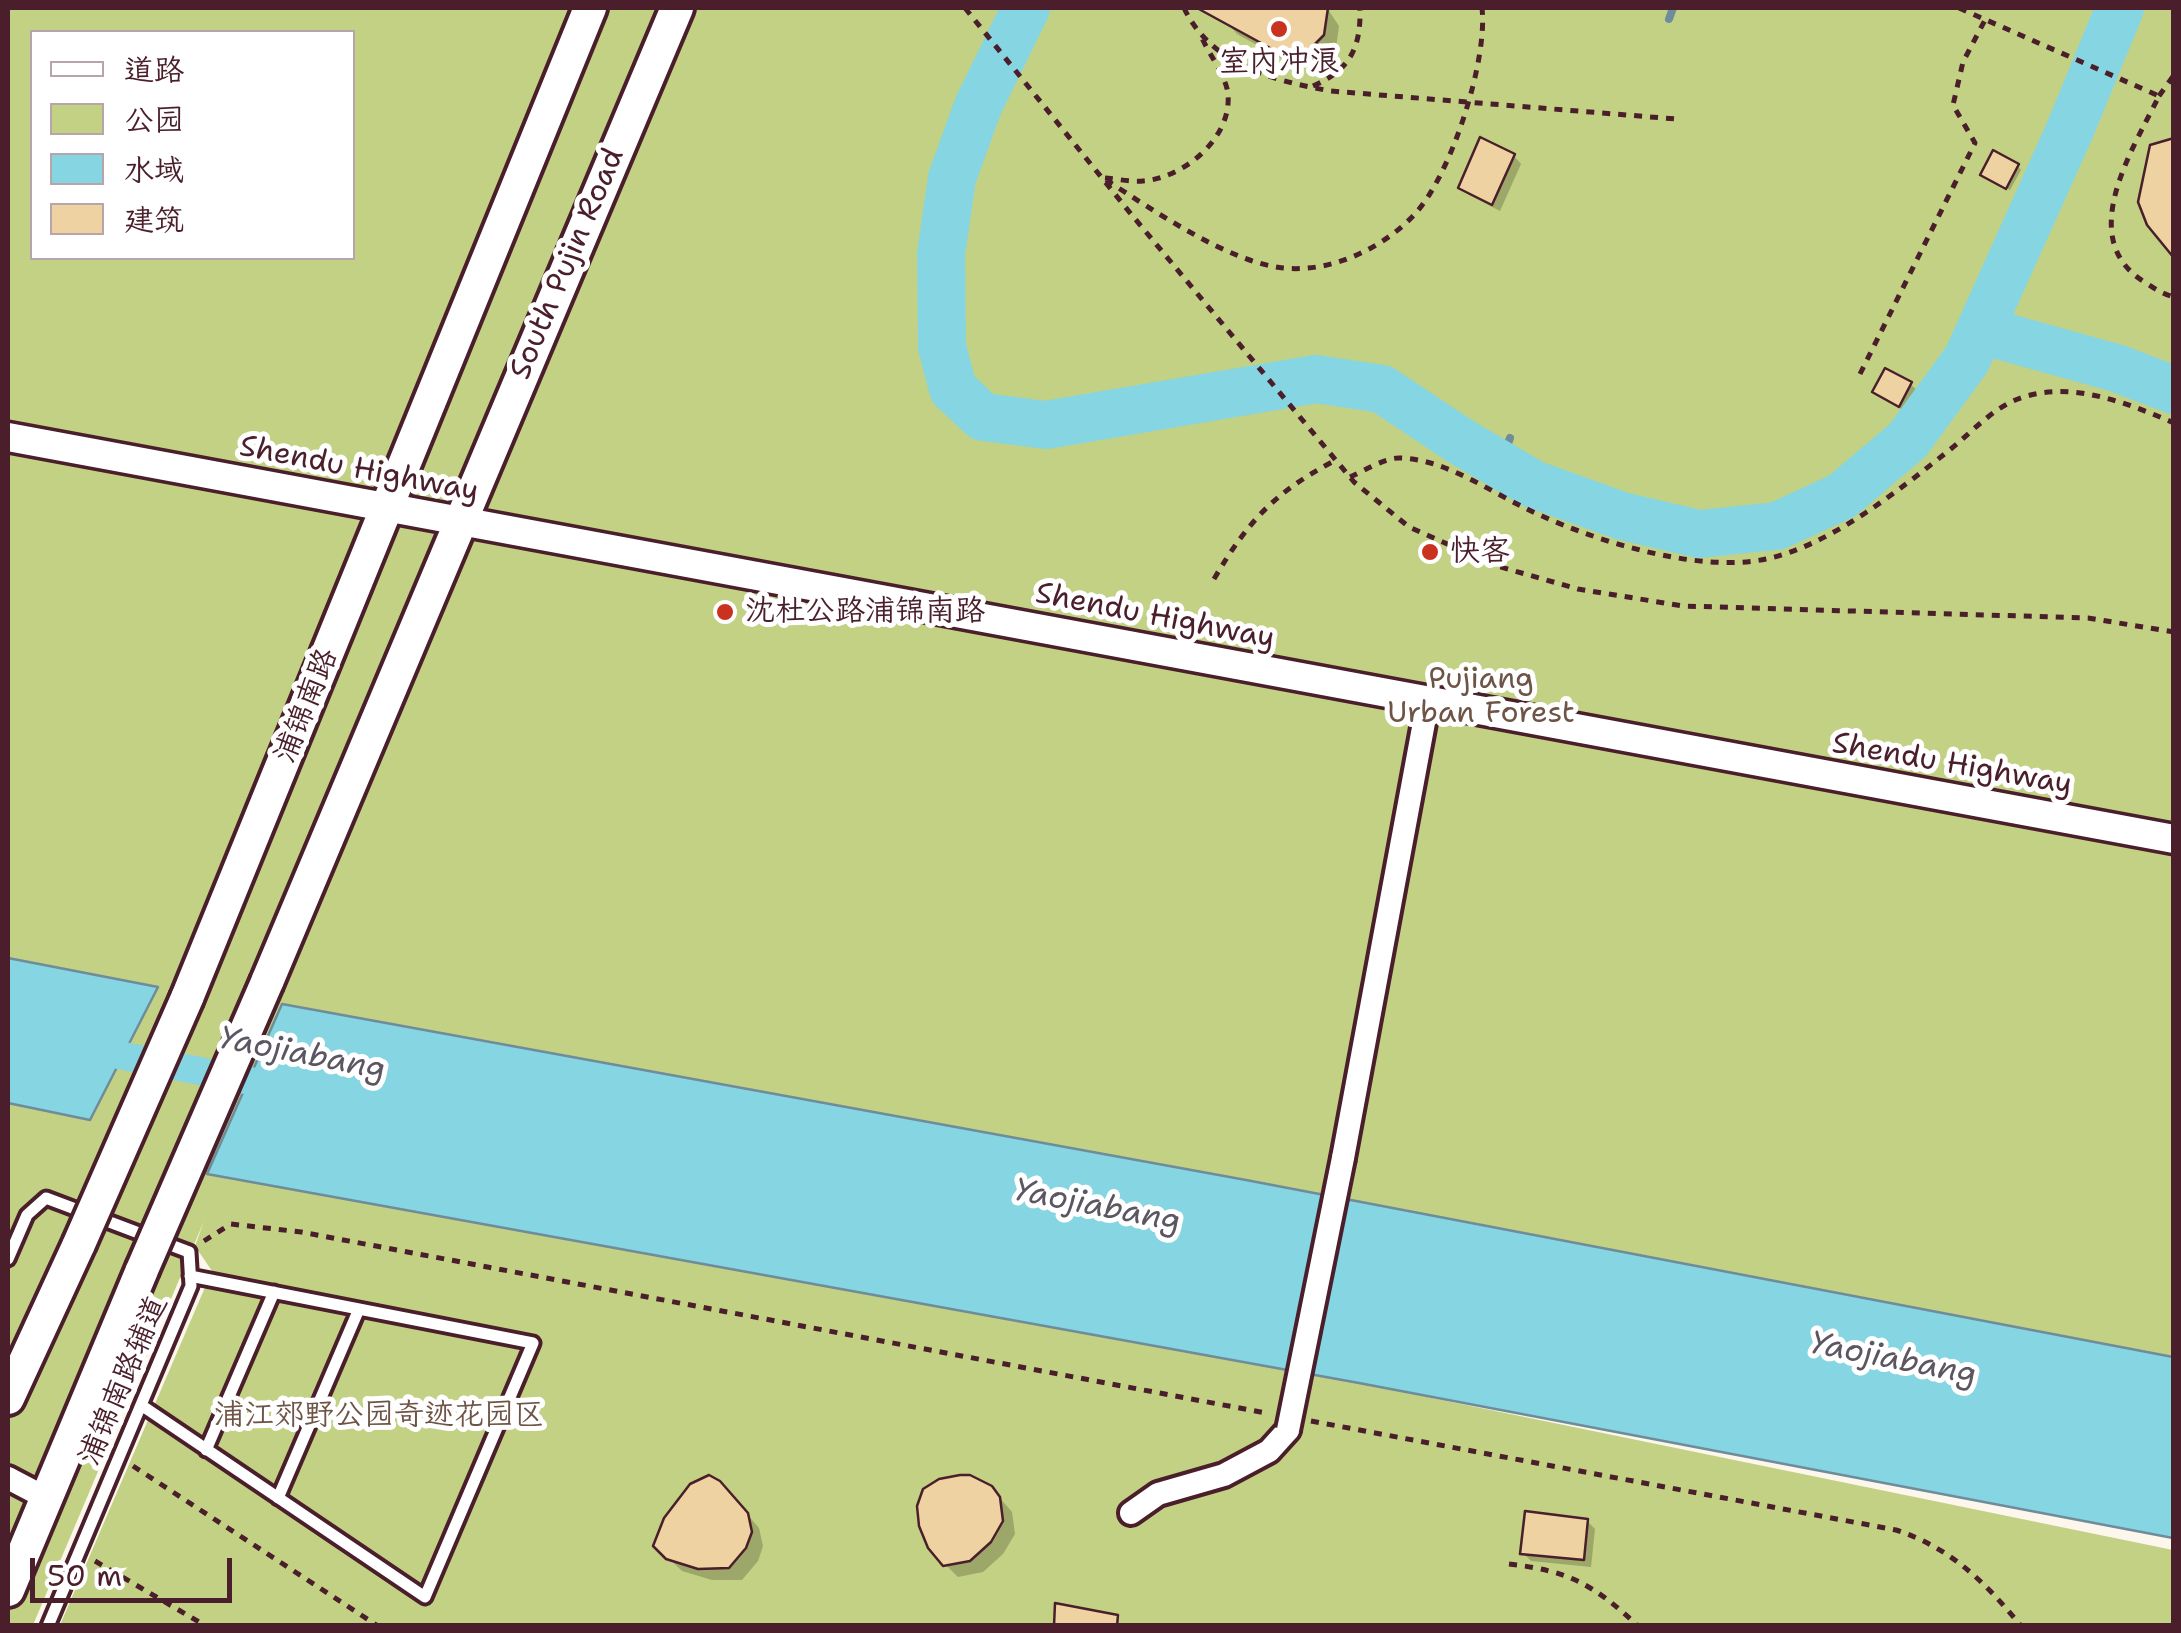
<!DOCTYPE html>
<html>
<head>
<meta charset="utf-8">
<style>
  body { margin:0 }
  #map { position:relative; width:2181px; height:1633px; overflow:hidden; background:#fcf6ec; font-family:"Shantell Sans","LXGW WenKai TC",sans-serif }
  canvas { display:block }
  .frame { position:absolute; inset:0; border:10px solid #4a1f2b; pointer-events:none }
  .legend { position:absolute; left:30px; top:30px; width:325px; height:230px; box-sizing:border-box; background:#fff; border:2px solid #b7a5aa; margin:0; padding:12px 18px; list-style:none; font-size:30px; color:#4a1f2b }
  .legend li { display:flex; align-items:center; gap:20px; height:50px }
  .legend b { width:50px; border:2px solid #b7a5aa }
  .scale { position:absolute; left:30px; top:1558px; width:202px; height:45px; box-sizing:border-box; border:5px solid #4a1f2b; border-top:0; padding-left:12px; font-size:30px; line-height:35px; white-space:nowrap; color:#4a1f2b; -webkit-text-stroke:8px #fff; paint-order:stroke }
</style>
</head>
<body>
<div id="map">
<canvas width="2181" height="1633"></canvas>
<div class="frame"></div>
<ul class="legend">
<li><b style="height:12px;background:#fff"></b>道路</li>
<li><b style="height:28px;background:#c3d184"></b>公园</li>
<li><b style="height:28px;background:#86d5e2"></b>水域</li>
<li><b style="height:28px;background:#eed2a2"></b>建筑</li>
</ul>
<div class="scale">50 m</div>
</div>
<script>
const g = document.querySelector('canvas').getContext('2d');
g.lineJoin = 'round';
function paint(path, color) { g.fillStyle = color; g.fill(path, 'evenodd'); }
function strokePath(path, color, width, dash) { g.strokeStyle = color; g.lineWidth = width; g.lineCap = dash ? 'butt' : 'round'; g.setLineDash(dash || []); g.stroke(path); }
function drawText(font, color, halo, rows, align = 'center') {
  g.font = font + ' "Shantell Sans","LXGW WenKai TC",sans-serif'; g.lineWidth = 10; g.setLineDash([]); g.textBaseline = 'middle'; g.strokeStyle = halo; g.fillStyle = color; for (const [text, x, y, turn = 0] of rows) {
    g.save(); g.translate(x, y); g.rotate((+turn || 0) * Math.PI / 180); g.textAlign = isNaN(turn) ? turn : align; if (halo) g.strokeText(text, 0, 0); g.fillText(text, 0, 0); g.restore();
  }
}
paint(new Path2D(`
  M8,8H2173V1520L1359,1383L2173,1550V1625H60L212,1271L195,1246L204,1221L33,1625L8,1626ZM32,32H352V258H32Z`), '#c3d184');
const water = new Path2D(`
  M8,958L158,987L90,1120L8,1103Z
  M282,1004L1246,1180L2173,1357V1538L1359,1383L207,1174Z`);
paint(water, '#86d5e2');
strokePath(water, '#6e8c99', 2.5);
paint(new Path2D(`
  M1215,8H1327L1339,26L1336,48L1321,63L1297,67L1237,34Z
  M1514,156L1521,164L1500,211L1469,195L1461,188Z
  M2018,166L2021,170L2010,190L1987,177Z
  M1910,384L1918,391L1907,413L1875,392Z
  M991,1488L1012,1512L1015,1534L1003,1554L983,1572L958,1577L945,1564Z
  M732,1497L759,1528L763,1546L758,1561L742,1580H712L682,1571L656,1546Z
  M1587,1521L1595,1529L1591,1567L1531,1561L1523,1553Z`), '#0003');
strokePath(new Path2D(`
  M1669,19L1673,8
  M1500,465L1510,438`), '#6e8c99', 8);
strokePath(new Path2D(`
  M88,1049L286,1088`), '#86d5e2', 28);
strokePath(new Path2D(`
  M1026,8L978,106L952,178L941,254L942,347L953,389L983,417L1046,425L1316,379L1382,389L1460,441L1533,484L1622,516L1699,534L1777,526L1842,496L1908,440L1967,359L2069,132L2120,8
  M1980,330L2116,368L2174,390`), '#86d5e2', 48);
const building = new Path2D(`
  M1197,8H1328L1324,35L1308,51L1283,55Z
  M1480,137L1515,154L1492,205L1458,188Z
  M2174,138V258L2147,225L2138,202L2150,145Z
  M1993,150L2019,164L2006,189L1980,175Z
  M1885,368L1912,382L1899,407L1872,392Z
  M709,1475L720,1481L748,1513L752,1532L746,1548L729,1568L698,1569L666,1559L653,1546L664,1518L690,1484Z
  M960,1475H970L992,1486L1000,1497L1003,1521L991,1542L970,1561L943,1566L928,1548L919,1526L917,1506L923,1489L939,1479Z
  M1525,1511L1588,1519L1584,1560L1520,1554Z
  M1055,1603L1118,1615L1117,1626H1054Z`);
paint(building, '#eed2a2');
strokePath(building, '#4a1f2b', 2.5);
const service = new Path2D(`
  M8,1259L27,1215L46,1198L189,1252L191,1286L48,1626
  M141,1405L425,1597L533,1343L190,1276
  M206,1450L274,1292
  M278,1498L359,1309`);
const minor = new Path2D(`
  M1343,1158L1428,701
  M8,1478L46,1498
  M1131,1513L1158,1494L1224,1475L1269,1451L1288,1430`);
const tertiary = new Path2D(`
  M8,437L2174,839`);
const secondary = new Path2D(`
  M267,982L677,8
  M187,998L590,8
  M8,1398L79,1244
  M8,1590L142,1270`);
strokePath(service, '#4a1f2b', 19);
strokePath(minor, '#4a1f2b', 30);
strokePath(tertiary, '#4a1f2b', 35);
strokePath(secondary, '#4a1f2b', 40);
strokePath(new Path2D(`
  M965,8L1131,214L1354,482L1409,527L1497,566L1578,589L1683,606L2088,618L2174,632
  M1184,8C1211,65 1274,81 1331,91L1676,119
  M1959,8L2159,96C2132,151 2074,240 2146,283C2155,289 2163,294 2174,297
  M1313,86C1350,70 1361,48 1360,8
  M2159,96L2174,75
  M1105,178C1117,179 1131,182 1143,181C1184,178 1232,138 1228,94C1226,76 1209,54 1202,38
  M1106,180C1153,210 1228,262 1283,268C1330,273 1382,249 1414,215C1451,176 1488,60 1482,8
  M1860,374L1975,143L1953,105L1963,62L1985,20
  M1350,477C1364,471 1384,458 1399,458C1444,459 1486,489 1525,508C1587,539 1697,574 1766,559C1829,546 1898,491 1947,452C1974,431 1994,405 2027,396C2075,382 2130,404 2174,423
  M1214,579C1248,521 1275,492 1334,461
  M204,1241L231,1224L301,1232L1266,1413
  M1311,1421L1896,1530C1951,1548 1985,1582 2021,1626
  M133,1466L378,1626
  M95,1561L206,1626
  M1509,1564C1570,1571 1594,1585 1638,1626
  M1677,1626H1701`), '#4a1f2b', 5, [8, 8]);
strokePath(service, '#fff', 11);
strokePath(minor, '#fff', 22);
strokePath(tertiary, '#fff', 28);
strokePath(secondary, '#fff', 32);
const minorBridge = new Path2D(`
  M1288,1430L1343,1158`);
const secondaryBridge = new Path2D(`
  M79,1244L187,998
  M142,1270L267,982`);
strokePath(minorBridge, '#4a1f2b', 30, []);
strokePath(secondaryBridge, '#4a1f2b', 40, []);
strokePath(minorBridge, '#fff', 22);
strokePath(secondaryBridge, '#fff', 32);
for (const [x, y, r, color] of [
  [1279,29,10,"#c8321e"],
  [1430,552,10,"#c8321e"],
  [725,612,10,"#c8321e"]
]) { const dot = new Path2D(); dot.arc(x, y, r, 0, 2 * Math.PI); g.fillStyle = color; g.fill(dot); strokePath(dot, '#fff', 4); }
drawText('30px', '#4a1f2b', '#fff', [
  ["室内冲浪",1279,63,"center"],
  ["快客",1450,552],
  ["沈杜公路浦锦南路",745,612]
], 'left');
drawText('30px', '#4a1f2b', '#fff', [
  ["South Pujin Road",568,264,-67],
  ["Shendu Highway",359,470,11],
  ["Shendu Highway",1155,617,11],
  ["浦锦南路",307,706,-68],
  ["Shendu Highway",1952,765,10],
  ["浦锦南路辅道",124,1381,-67]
]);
drawText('30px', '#6e5446', '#fff', [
  ["Pujiang",1481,680],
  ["Urban Forest",1481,714],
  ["浦江郊野公园奇迹花园区",379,1416]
]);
drawText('italic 32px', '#5c5662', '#fff', [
  ["Yaojiabang",302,1055,11],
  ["Yaojiabang",1097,1207,11],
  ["Yaojiabang",1893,1360,11]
]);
</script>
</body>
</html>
